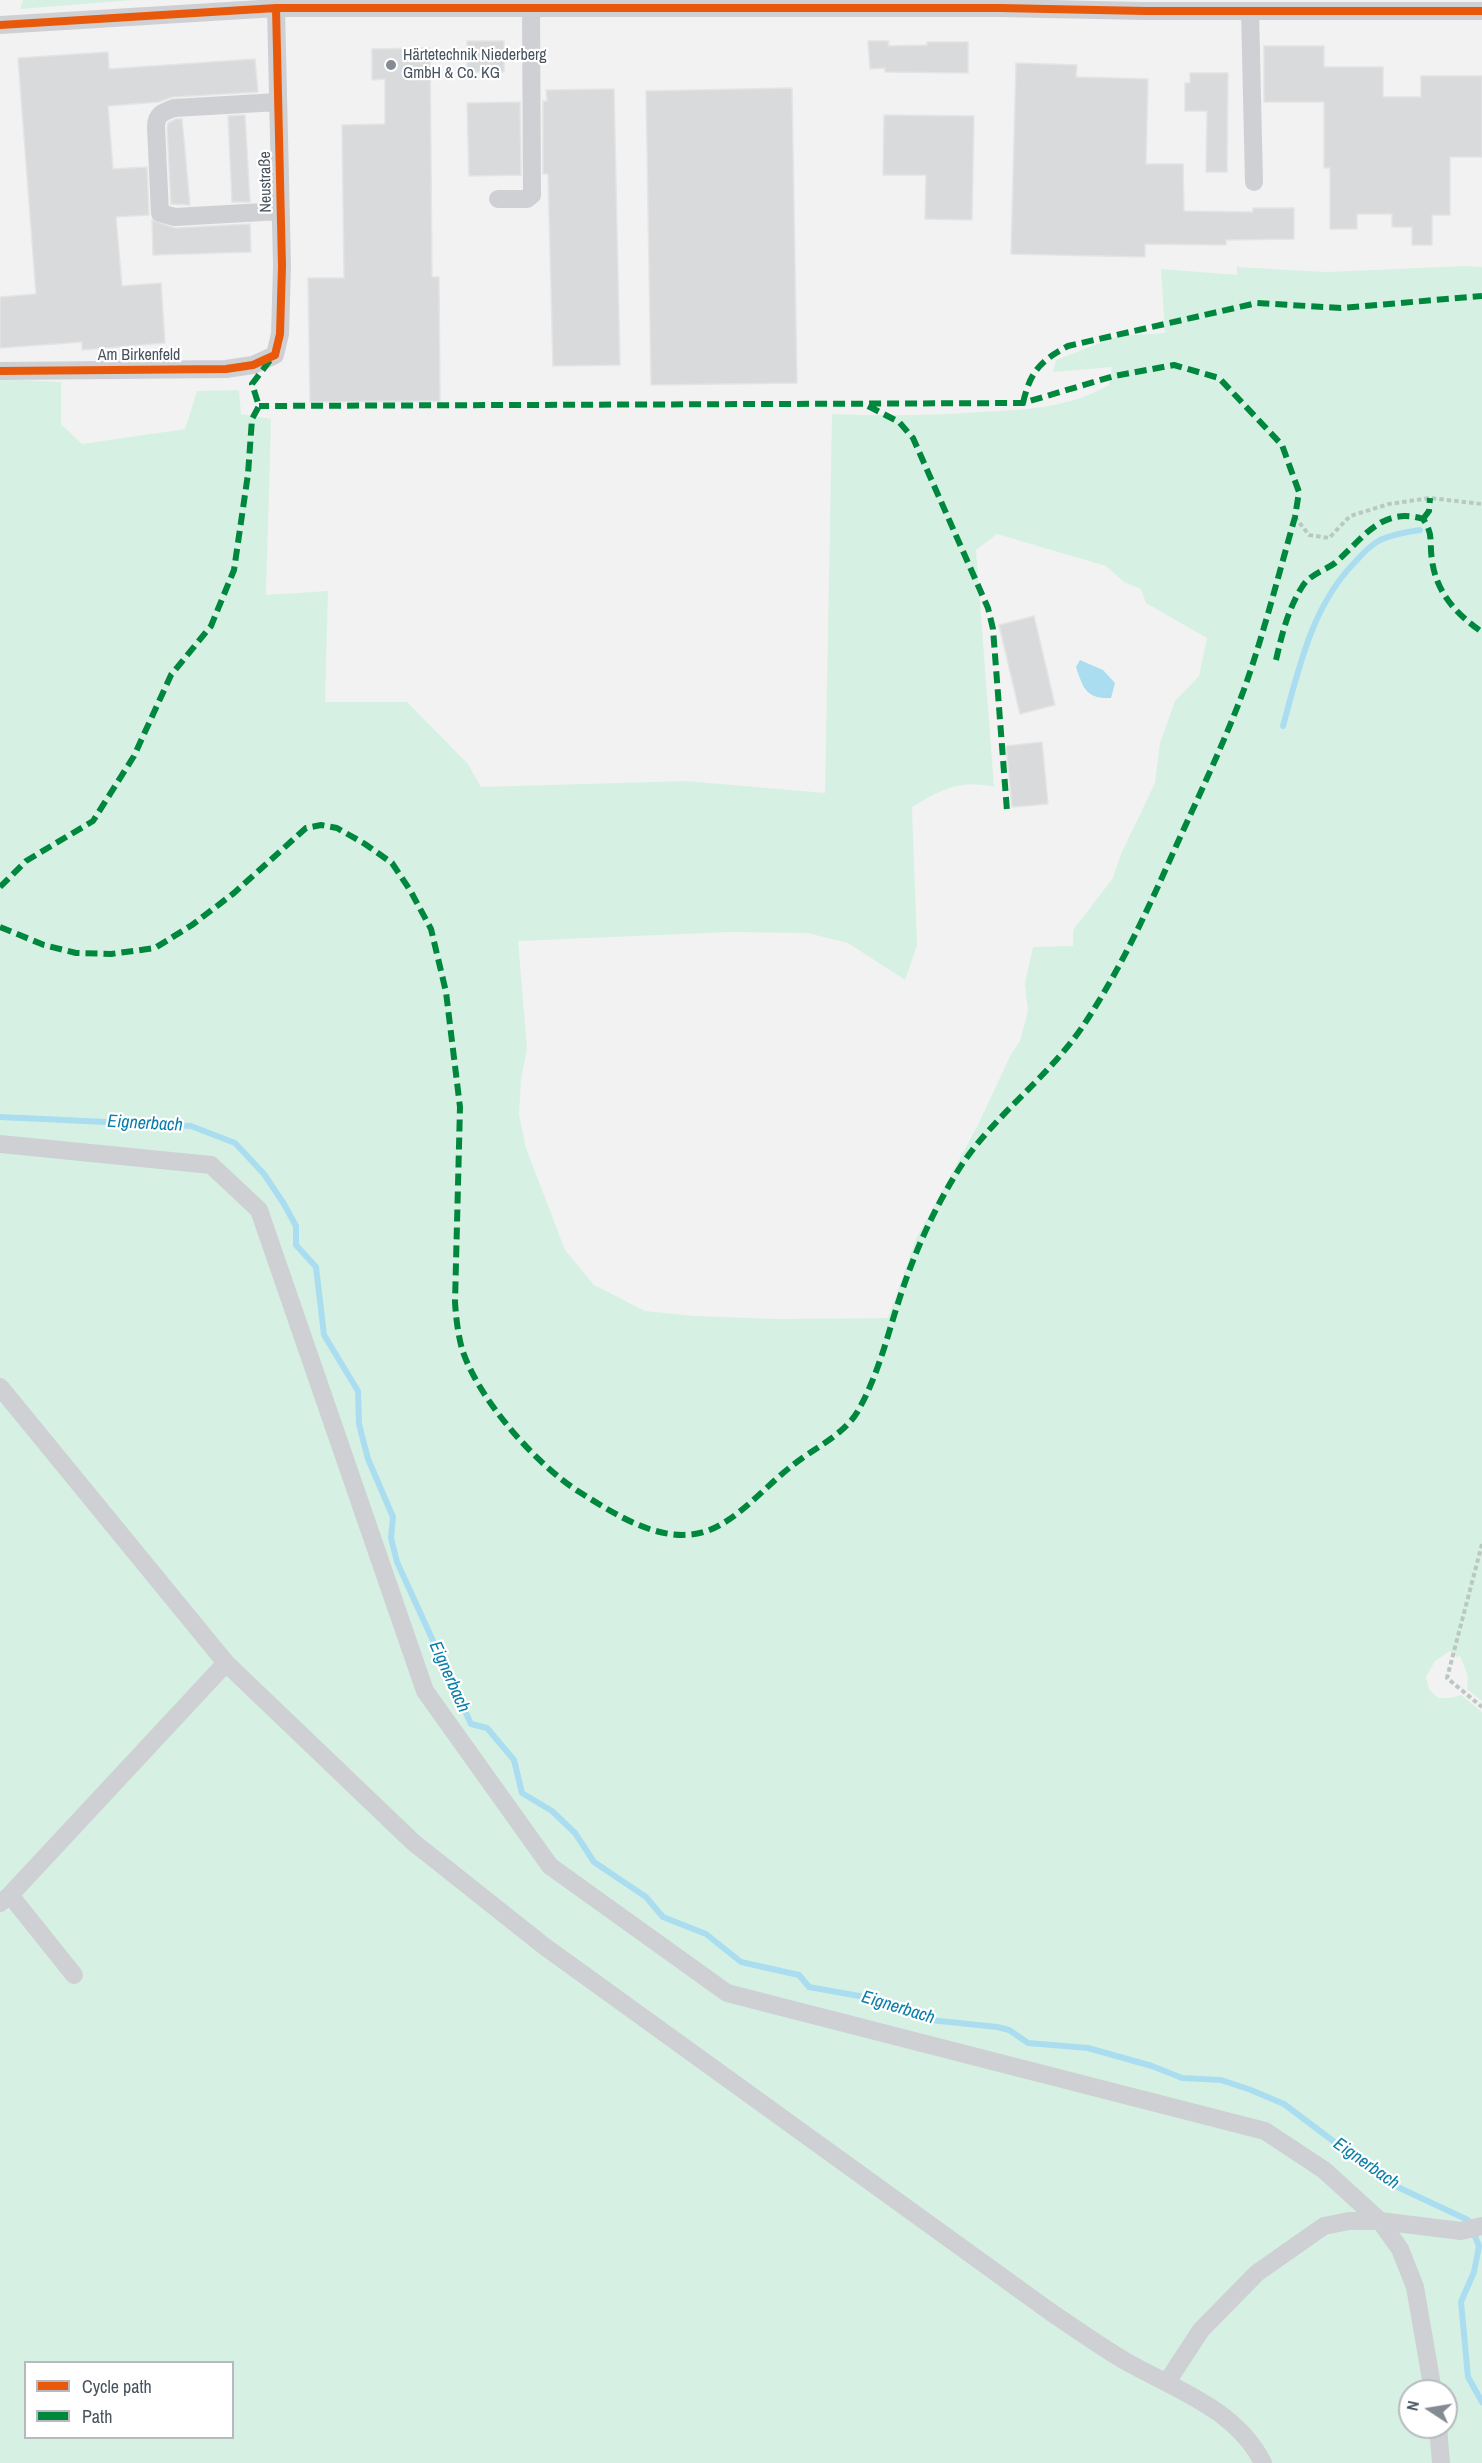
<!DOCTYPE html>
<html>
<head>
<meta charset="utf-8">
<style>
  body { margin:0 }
  #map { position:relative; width:1482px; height:2463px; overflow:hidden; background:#f2f2f2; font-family:"Archivo Narrow",sans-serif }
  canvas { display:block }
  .legend { position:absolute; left:24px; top:2361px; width:210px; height:78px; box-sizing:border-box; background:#fff; border:2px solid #b6babf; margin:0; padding:8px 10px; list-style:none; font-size:18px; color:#48535f }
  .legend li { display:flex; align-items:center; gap:12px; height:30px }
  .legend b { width:30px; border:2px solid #b6babf }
  .north { position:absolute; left:1398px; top:2379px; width:60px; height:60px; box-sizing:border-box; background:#fff; border:2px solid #b6babf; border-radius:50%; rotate:282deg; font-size:16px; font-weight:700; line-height:24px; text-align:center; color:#48535f }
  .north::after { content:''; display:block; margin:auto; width:21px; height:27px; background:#848b92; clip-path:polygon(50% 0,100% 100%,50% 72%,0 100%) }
</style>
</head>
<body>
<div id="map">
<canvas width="1482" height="2463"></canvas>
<ul class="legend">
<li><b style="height:8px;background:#e8590c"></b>Cycle path</li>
<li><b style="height:8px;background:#00873e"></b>Path</li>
</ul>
<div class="north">N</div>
</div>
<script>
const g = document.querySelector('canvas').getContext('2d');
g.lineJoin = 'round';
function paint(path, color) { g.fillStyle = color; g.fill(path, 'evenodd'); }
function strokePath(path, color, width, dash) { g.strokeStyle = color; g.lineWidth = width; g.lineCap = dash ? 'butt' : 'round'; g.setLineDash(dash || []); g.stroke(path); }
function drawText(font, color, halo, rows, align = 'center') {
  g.font = font + ' "Archivo Narrow",sans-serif'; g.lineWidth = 4.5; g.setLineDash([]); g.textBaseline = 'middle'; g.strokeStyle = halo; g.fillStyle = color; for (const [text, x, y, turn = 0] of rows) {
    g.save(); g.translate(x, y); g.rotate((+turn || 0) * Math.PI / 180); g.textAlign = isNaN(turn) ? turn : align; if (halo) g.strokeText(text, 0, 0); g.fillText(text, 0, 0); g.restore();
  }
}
paint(new Path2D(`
  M23,0H133L20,9Z
  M1464,266L1482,267V1701L1467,1689L1468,1676L1460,1656L1457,1657L1450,1651L1435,1661L1426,1677L1429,1689L1438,1698H1450L1461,1695L1482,1712V2463H0V379L61,382V424L82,444L185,429L197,391L239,390L241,414L271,419L266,595L328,591L325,702H407L468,764L481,787L686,781L825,793L832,414C881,416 930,416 980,412C1025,410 1069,408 1109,385L1112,367L1053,372L1056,360L1118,336L1165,333L1161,269L1237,275V267L1327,272ZM997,534L1106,566L1124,582L1141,589L1146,603L1207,638L1199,676L1175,701L1160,743L1155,783L1121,854L1113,878L1073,930V946L1033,947L1025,983L1028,1011L1020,1041L1011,1054L978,1125L916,1239L888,1318L778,1319L695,1316L645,1311L594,1285L565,1250L526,1148L519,1115L521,1080L527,1048L518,941L730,932L807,933L848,943L905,980L917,945L912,807C941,790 960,779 994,787L976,550ZM26,2362H232V2438H26ZM1410,2391H1446V2427H1410Z`), '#d6f1e3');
paint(new Path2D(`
  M1080,660L1103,670L1115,683L1111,698C1086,699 1083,688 1076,667Z`), '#aaddf0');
strokePath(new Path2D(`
  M1283,726C1299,668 1312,605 1356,561C1363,553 1371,545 1380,540C1393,534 1406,532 1420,530
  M0,1117L191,1126L235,1143L264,1174L284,1204L296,1226V1245L316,1267L324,1335L358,1391L359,1424L368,1459L393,1517L391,1538L397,1562L471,1724L487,1728L514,1760L522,1793L552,1811L575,1833L594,1862L646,1897L663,1917L706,1934L741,1962L799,1975L809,1987L887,2001L930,2020L997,2027L1009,2030L1028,2043L1088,2048L1152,2066L1182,2078L1221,2080L1251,2090L1284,2104L1389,2183L1468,2220L1479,2246L1474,2272L1461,2302L1468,2377L1482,2402`), '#aaddf0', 6);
const building = new Path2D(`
  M467,41H504V72H467Z
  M868,41H889L888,46L927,45V42H968V73L885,72V68L870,69Z
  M1264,46H1324V67H1383V97H1421V76H1482V157H1450V215H1432V245H1412V227H1392V214H1357V229H1330V168H1324V102H1264Z
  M430,48L432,277H439L440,401L310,402L308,278H344L342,125L385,124V79L372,80V49Z
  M108,52L109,69L255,59L258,92L173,97L158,102L108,106L113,169L147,167L149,215L116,217L122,286L161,283L165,343L82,350V342L0,348V297L36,294L18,58Z
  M1016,63L1077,65L1076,77L1148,79L1146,164H1183L1184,211L1253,212V208H1294V239L1226,240V245L1145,244V257L1011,254Z
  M1190,73H1228L1227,172H1206L1207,111H1185V83H1190Z
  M792,88L797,383L651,385L646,91Z
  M614,89L620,365L553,366L548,174H543V101H547L546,90Z
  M520,102L521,175L469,176L467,103Z
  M245,115L250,202H232L228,116Z
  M884,115L974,116L972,220L925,219L926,175H883Z
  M176,119H182L190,205L171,204L167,127L168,123Z
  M152,220L175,228L250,224L251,252L153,255Z
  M1034,616L1055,705L1020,714L999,625Z
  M1042,742L1048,804L1012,807L1006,746Z`);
paint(building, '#d9dadc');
strokePath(building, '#e4e4e5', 1.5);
strokePath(new Path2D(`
  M1295,517L1309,535L1329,538L1350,516L1389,504L1430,498L1482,504
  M1482,1544L1447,1678L1482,1707`), '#bbc7c4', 4, [4.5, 3]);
strokePath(new Path2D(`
  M1250,11L1254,182
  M0,25L276,8H1000L1145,11H1482
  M278,102L174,108C163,112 156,114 156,127L160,213L175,217L281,211
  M498,199H527L532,195L531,7
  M0,371L226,369L253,365L275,355L280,334L282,266L276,8
  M0,1144L211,1165L259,1210L425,1691L550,1866L727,1993L1265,2131L1324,2170L1380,2221
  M0,1387L226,1663L413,1842L544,1946L1052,2313C1076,2329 1100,2346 1125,2361C1175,2389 1236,2409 1263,2463
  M10,1895L74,1975
  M0,1903L10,1895L226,1663
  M1167,2382L1201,2330L1257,2273L1324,2226L1349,2221H1380
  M1433,2391L1415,2287L1400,2249L1380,2221L1461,2231L1482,2226
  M1438,2427L1441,2463`), '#ced0d3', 18);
strokePath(new Path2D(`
  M1023,403C1030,372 1040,361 1068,346L1257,303L1341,308L1482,296
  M868,406L899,422L913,438L988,608L993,629L1007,811
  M1423,519L1429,511L1430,498
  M1276,660C1282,634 1288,609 1302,587C1310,574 1324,571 1335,563C1363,539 1381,506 1423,519C1434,534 1429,542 1432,560C1436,592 1456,614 1482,632
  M0,887L26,861L93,821L134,756L171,675L211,626L234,570L248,474L252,419L259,406L252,384L271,359
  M0,927L44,945L76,953L111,954L155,948L192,925L234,893L306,828L321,825L337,828L365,844L392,863L410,890L431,929L446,992L460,1107L455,1302C456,1318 458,1334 462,1349C478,1399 537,1466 581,1493C621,1518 673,1552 720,1525C747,1510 768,1484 793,1465C814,1448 846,1434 859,1409C880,1371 888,1332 902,1291C916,1249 935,1207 959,1169C993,1116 1047,1079 1083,1026C1121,969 1149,907 1177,844C1201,791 1226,739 1246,684C1265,629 1279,573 1295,517L1299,492L1282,445L1219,378L1174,365L1114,376L1023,403L259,406`), '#00873e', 6, [12, 6]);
strokePath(new Path2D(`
  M0,25L276,8H1000L1145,11H1482
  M0,371L226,369L253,365L275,355L280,334L282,266L276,8`), '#e8590c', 8);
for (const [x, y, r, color] of [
  [391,65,6,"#848b92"]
]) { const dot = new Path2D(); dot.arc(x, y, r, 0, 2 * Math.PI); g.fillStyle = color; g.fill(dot); strokePath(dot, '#fff', 2); }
drawText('16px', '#48535f', '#fff', [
  ["Härtetechnik Niederberg",403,56],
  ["GmbH & Co. KG",403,74]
], 'left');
drawText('16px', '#48535f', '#fff', [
  ["Neustraße",266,182,-91],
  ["Am Birkenfeld",139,356]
]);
drawText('italic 18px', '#087eaa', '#fff', [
  ["Eignerbach",145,1124,3],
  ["Eignerbach",449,1677,66],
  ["Eignerbach",898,2008,17],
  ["Eignerbach",1366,2164,35]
]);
</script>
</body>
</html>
